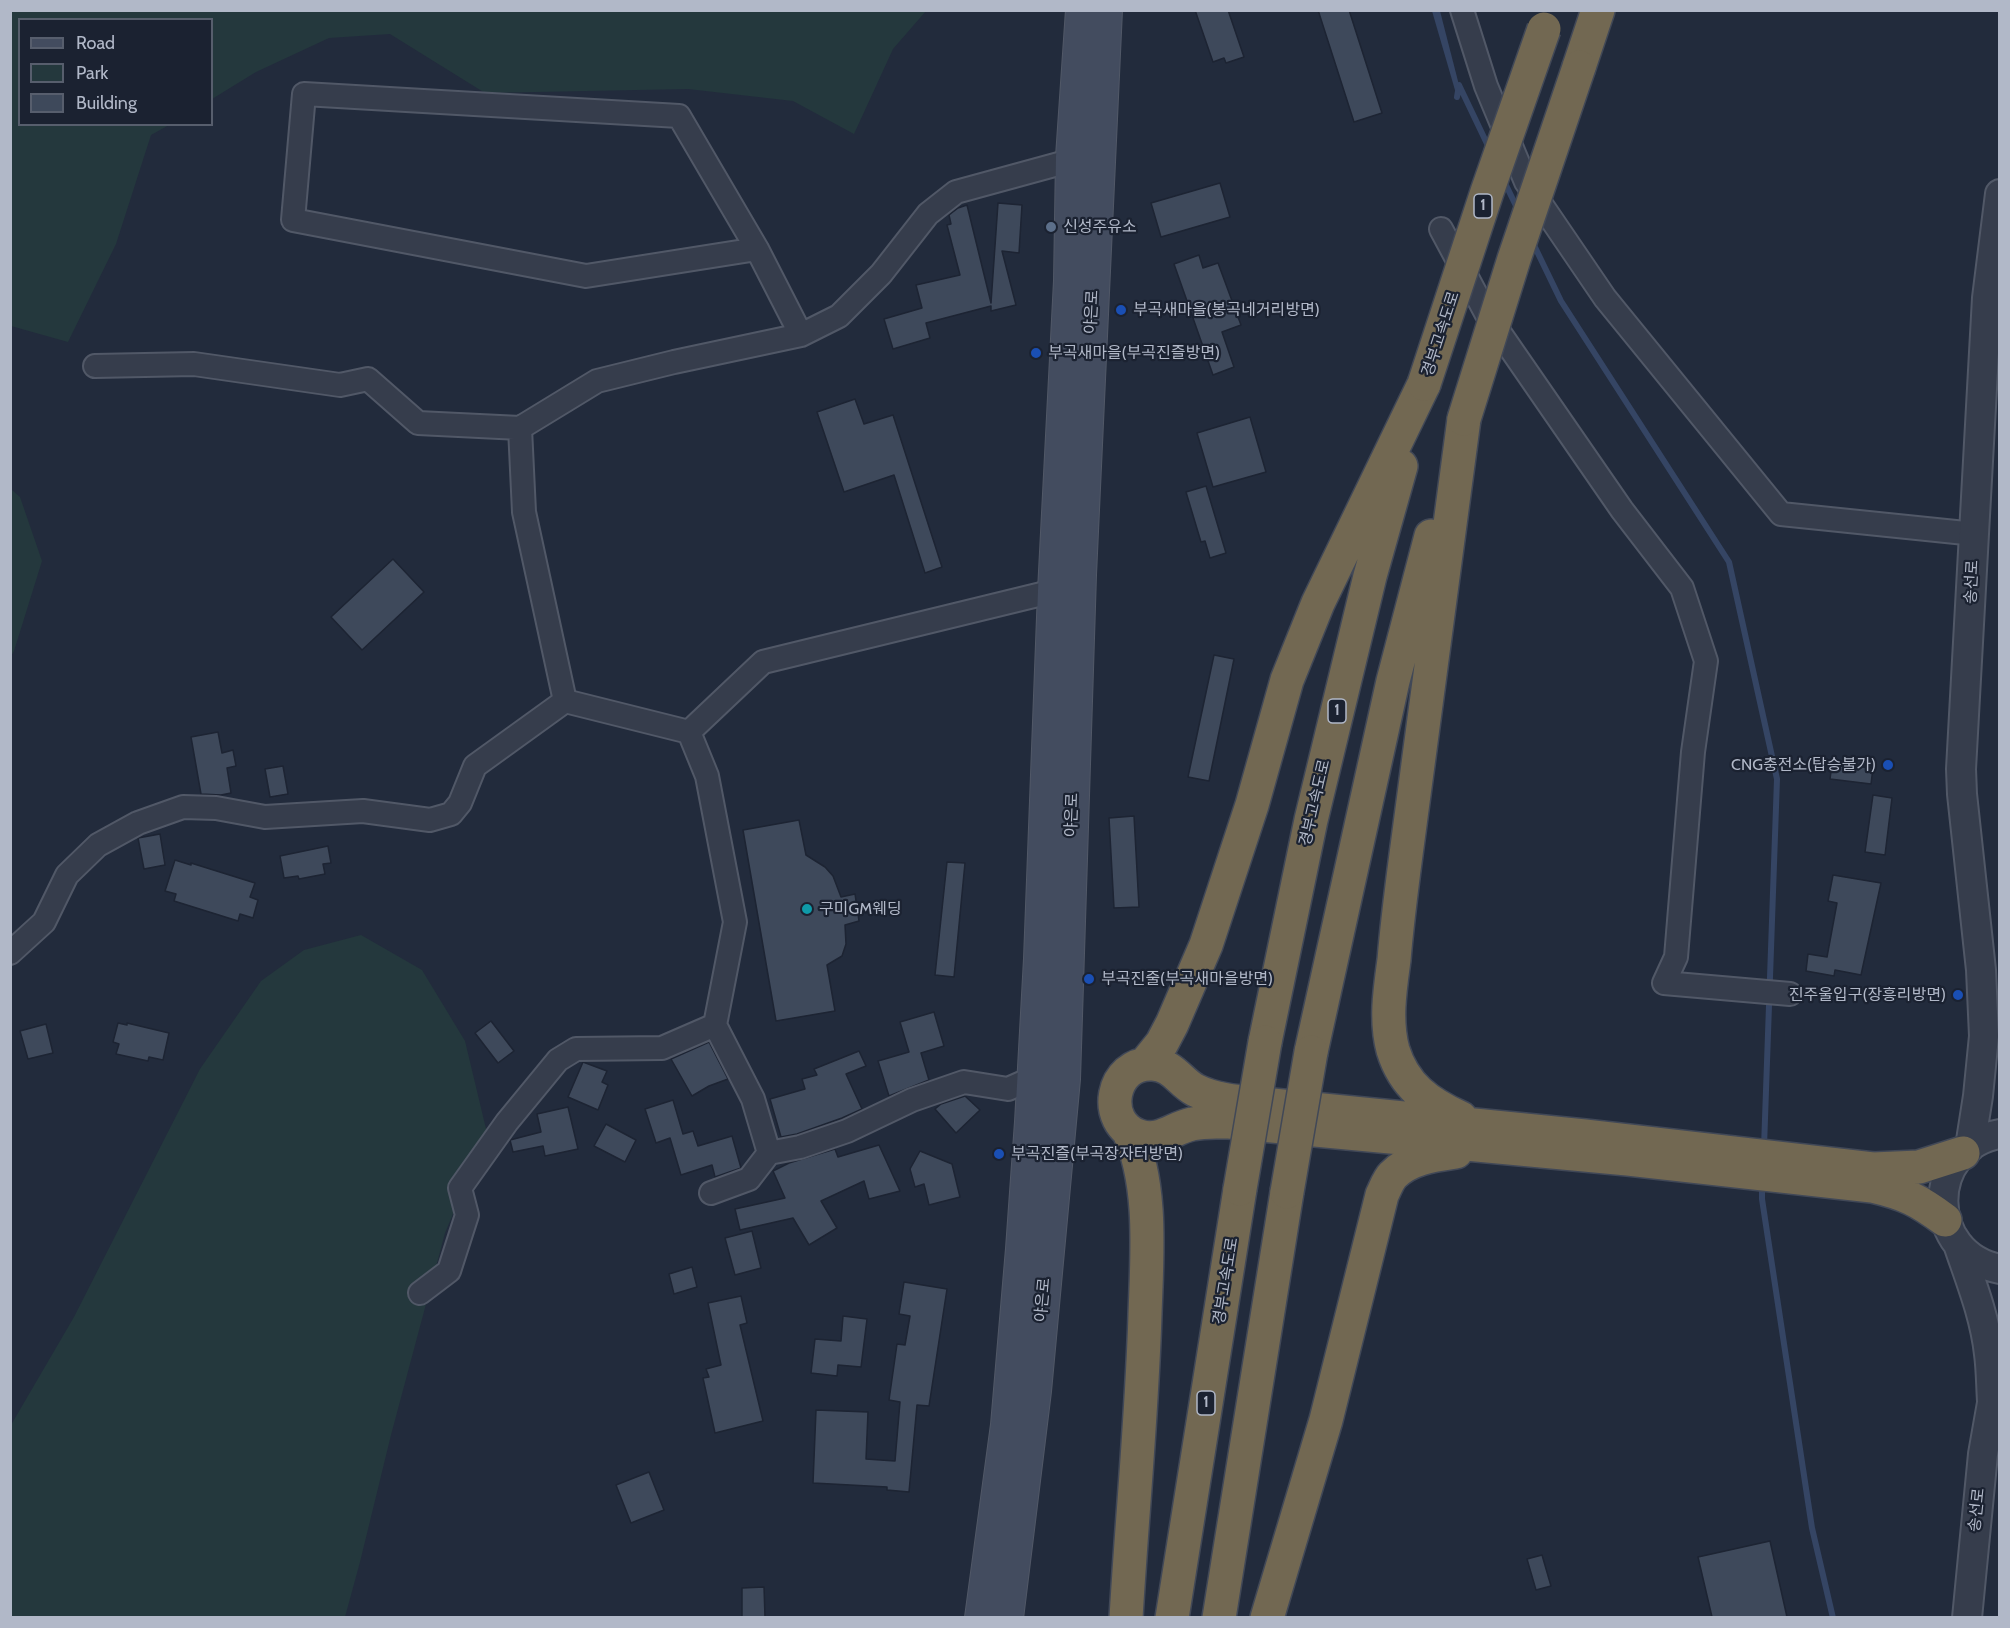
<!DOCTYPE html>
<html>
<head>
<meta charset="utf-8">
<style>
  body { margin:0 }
  #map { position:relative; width:2010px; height:1628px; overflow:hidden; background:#222b3c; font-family:Cabin,sans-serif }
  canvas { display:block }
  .frame { position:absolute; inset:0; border:12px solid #b1b8c8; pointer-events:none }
  .legend { position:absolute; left:18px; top:18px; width:195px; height:108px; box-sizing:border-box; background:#1b2231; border:2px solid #575e6d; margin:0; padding:8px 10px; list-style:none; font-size:18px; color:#b1b8c8 }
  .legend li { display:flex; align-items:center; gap:12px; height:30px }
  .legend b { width:30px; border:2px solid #575e6d }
</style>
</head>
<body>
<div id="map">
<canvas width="2010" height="1628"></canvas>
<div class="frame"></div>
<ul class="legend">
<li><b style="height:8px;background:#434c5f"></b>Road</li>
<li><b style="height:16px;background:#24383d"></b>Park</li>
<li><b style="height:16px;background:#3e495b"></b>Building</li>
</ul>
</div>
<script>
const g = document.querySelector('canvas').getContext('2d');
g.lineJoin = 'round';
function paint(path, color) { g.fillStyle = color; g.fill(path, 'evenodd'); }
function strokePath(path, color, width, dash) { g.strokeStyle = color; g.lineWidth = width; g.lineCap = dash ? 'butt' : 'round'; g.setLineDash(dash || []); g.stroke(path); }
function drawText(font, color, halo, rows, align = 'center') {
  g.font = font + ' Cabin,"Noto Sans KR",sans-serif'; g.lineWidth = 4.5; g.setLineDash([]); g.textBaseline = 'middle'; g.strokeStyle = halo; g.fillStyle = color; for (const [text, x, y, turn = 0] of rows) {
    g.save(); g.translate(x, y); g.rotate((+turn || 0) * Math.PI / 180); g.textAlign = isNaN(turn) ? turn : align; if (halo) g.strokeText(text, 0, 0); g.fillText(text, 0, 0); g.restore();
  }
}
paint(new Path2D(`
  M10,11L11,10L926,11L893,49L854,134L793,101L688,89L485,93L390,34L329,38L256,72L212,99V20H20V124L169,125L151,135L116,244L68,342L11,326Z
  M11,489L20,497L42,561L14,651L11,656Z
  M361,935L422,970L465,1041L487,1133L445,1233L391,1435L360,1562L345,1617L11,1618V1425L74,1317L200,1069L261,981L304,950Z`), '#24383d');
paint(new Path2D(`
  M1432,11H1440L1459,85L1457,97Z`), '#354564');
strokePath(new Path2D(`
  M1457,97L1459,85L1490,150
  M1504,181L1518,210
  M1532,241L1561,301L1729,562L1777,779L1764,1147
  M1762,1184V1199L1812,1528L1833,1618`), '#354564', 6);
const building = new Path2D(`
  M1195,10H1228L1244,57L1226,63L1224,58L1213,62Z
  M1318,10H1349L1382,113L1354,122Z
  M1220,183L1230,217L1161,237L1151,203Z
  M998,203L1022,205L1019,253L1002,251L1016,305L991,311V306L926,323L930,338L893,349L884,319L922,308L916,285L960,275L947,225L951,224L949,215L958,208L967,205L991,303Z
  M1199,255L1203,268L1218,263L1241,325L1222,332L1234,367L1213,375L1174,264Z
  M855,399L864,424L893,415L942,567L925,573L894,475L844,492L817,412Z
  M1250,417L1266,472L1213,487L1197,433Z
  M1206,486L1226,553L1210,558L1205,541L1201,542L1186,492Z
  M393,559L424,592L362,650L331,617Z
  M1214,655L1234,659L1209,781L1188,777Z
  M218,732L222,753L233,750L236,766L227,768L231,793L221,795L201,794L191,737Z
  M1832,764L1873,768L1871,784L1830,779Z
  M283,766L288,794L270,797L265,769Z
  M1873,795L1892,798L1885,855L1865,852Z
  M1134,816L1139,907L1114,908L1109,818Z
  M799,820L806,855L825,867L833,876L841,897L855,894L859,921L845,925L846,944L842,956L827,965L835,1011L776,1021L743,830Z
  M160,834L165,865L144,869L138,838Z
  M328,846L331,863L323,864L325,874L299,879L298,876L284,878L280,856Z
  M175,860L191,865V863L255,883L250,897L258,900L253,918L240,914L238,921L174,901L176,894L165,891Z
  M947,862L965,863L954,977L935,975Z
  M1833,875L1881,883L1861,975L1835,970L1834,976L1806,971L1808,954L1827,957L1837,903L1828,901Z
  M934,1012L944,1046L921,1053L929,1080L889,1096L878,1061L909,1052L900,1022Z
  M491,1021L514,1051L498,1063L475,1033Z
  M118,1023L127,1025V1023L169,1033L163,1060L149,1057L148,1061L116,1054L119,1044L113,1042Z
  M46,1024L53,1053L28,1059L20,1031Z
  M709,1042L728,1079L709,1086L692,1096L671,1059Z
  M859,1051L866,1066L846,1074L862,1109L842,1118L797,1134L781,1137L770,1099L805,1089L802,1079L817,1075L814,1069Z
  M583,1062L607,1071L602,1082L608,1085L598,1110L568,1097Z
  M965,1096L980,1110L956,1133L935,1109L941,1104Z
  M673,1100L683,1134L693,1131L698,1146L732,1136L741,1168L715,1177L712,1165L681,1175L670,1138L656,1143L645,1109Z
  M568,1107L578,1149L545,1156L543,1146L513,1152L510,1140L541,1132L537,1114Z
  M606,1124L636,1140L625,1162L594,1146Z
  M879,1145L900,1191L869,1199L864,1181L821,1201L837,1228L809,1245L793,1218L740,1230L735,1209L785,1198L773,1171L789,1163L835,1149L838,1157Z
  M920,1151L952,1164L960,1197L929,1205L924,1184L915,1187L910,1169Z
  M752,1231L761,1268L735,1275L725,1238Z
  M692,1267L697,1287L674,1294L669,1274Z
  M904,1282L947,1289L929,1406L917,1405L909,1492L887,1490V1487L813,1483L816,1410L868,1412L866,1459L895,1461L900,1402L889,1400L897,1344L905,1345L910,1316L899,1314Z
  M741,1296L747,1323L740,1325L763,1421L715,1433L703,1378L709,1377L706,1369L721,1365L708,1303Z
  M843,1316L867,1319L861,1367L838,1365L837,1376L811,1373L815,1339L841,1341Z
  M649,1472L664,1510L631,1523L616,1485Z
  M1770,1541L1787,1617H1712L1698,1557Z
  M1542,1555L1551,1586L1536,1590L1527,1559Z
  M764,1587L765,1617H742V1588Z`);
paint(building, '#3e495b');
strokePath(building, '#1d2433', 1.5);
const minor = new Path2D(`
  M1462,10L1486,86L1526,182L1605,298L1781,514L1975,534
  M1441,229L1486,313L1622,510L1682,588L1706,661L1693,752L1676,957L1664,983L1790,994
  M757,249L679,116L304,94L293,220L586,276L757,249L801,335
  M95,366L194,364L340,385L368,379L418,423L520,428
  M565,701L689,732L763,662L1054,591
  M10,953L44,922L67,875L98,845L138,823L183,807L216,808L265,817L363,811L430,820L451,814L460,803L475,766L565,701L524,512L520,428L597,381L674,362L801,335L839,316L881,274L928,214L956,192L1084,157
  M715,1025L753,1099L769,1153
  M711,1193L749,1179L769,1153L800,1147L847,1131L912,1100L964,1082L1008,1089L1033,1078
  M420,1293L449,1271L467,1215L460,1188L507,1122L558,1060L576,1049L662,1048L715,1025L735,922L707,776L689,732`);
const tertiary = new Path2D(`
  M2000,1134C1924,1147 1925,1255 2000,1269
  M1970,1147L1978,1096L1984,1036L1981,970L1962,794L1961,769L1987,298L2000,194
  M1959,1247C1971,1282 1985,1317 1989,1354C1991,1369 1991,1385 1992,1401
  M1967,1618L1983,1454L1992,1403L2000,1378`);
const secondary = new Path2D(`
  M981,1618L1007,1425L1022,1249L1031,1122L1040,959L1054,591L1070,281L1072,157L1082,10
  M1007,1618L1035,1391L1064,1079L1080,575L1106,10`);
const motorway = new Path2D(`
  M1579,67L1598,10
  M1265,1042L1311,820L1370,576L1401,466
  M1311,1052L1393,681L1431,536
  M1145,1064L1162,1043L1172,1024L1206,945L1252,805L1287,680L1318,603L1424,384
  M1461,1118C1428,1103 1404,1086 1393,1050C1385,1021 1390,989 1394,960C1397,922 1402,885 1407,847C1426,704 1445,562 1464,419
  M1945,1220C1918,1200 1906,1194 1872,1186L1628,1159L1229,1122C1216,1122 1204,1121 1192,1124C1173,1128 1160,1143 1139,1136C1100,1123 1111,1061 1153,1064C1173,1065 1180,1082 1195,1090C1219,1102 1246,1102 1272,1105L1585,1136L1873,1169L1919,1167L1963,1153
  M1126,1618C1132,1516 1142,1415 1145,1314C1147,1255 1153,1184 1128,1130
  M1172,1618L1240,1189
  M1219,1618L1287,1192
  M1267,1618L1326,1420L1382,1195C1385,1189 1388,1180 1393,1175C1409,1158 1435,1155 1456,1152`);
strokePath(minor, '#515867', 26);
strokePath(tertiary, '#515867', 32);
strokePath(secondary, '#515867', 34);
strokePath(motorway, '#414857', 36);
strokePath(minor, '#363d4c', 22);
strokePath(tertiary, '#363d4c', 28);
strokePath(secondary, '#434c5f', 32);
strokePath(motorway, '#726852', 33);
const motorwayBridge = new Path2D(`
  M1424,384L1487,192L1544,29
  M1464,419L1514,259L1579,67
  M1240,1189L1265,1042
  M1287,1192L1311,1052`);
strokePath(motorwayBridge, '#414857', 36, []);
strokePath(motorwayBridge, '#726852', 33);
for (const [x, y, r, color] of [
  [1051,227,6,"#5c6f8a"],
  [1121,310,6,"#1a4fb4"],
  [1036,353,6,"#1a4fb4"],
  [1888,765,6,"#1a4fb4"],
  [807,909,6,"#0f9aa8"],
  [1089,979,6,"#1a4fb4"],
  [1958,995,6,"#1a4fb4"],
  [999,1154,6,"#1a4fb4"]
]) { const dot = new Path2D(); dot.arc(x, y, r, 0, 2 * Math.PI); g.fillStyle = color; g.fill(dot); strokePath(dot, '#1b2231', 2); }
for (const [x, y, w] of [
  [1483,206,18],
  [1337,711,18],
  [1206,1403,18]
]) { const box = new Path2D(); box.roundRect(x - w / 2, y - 12, w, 24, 4.5); g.fillStyle = '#1b2231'; g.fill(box); strokePath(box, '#b1b8c8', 1.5); }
drawText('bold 15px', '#b1b8c8', null, [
  ["1",1483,206],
  ["1",1337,711],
  ["1",1206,1403]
]);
drawText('16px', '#b1b8c8', '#1b2231', [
  ["신성주유소",1063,227],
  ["부곡새마을(봉곡네거리방면)",1133,310],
  ["부곡새마을(부곡진즐방면)",1048,353],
  ["CNG충전소(탑승불가)",1876,765,"right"],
  ["구미GM웨딩",819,909],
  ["부곡진줄(부곡새마을방면)",1101,979],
  ["진주울입구(장흥리방면)",1946,995,"right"],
  ["부곡진즐(부곡장자터방면)",1011,1154]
], 'left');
drawText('16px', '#b1b8c8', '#1b2231', [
  ["야은로",1092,312,-87],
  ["경부고속도로",1441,334,-72],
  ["송선로",1972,582,-87],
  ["경부고속도로",1315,803,-77],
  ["야은로",1072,815,-88],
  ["경부고속도로",1226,1281,-81],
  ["야은로",1043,1300,-85],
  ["송선로",1977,1510,-84]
]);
</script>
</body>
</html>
